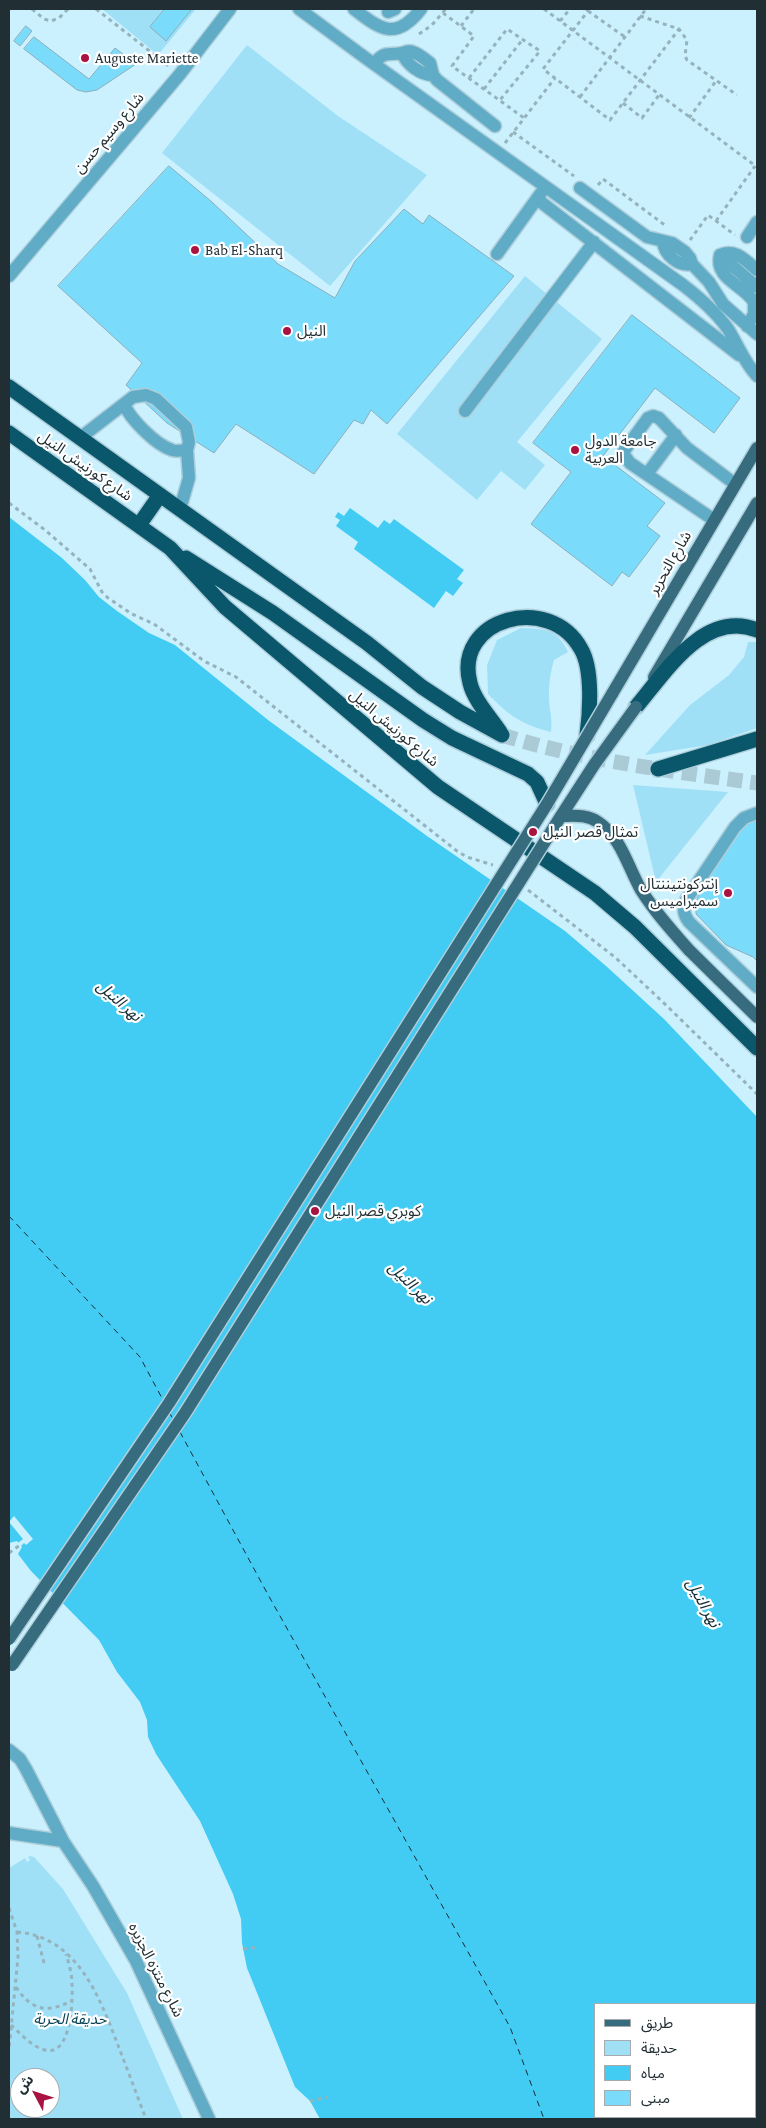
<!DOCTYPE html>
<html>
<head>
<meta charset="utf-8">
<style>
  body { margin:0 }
  #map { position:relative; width:766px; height:2128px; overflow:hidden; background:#ccf1fe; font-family:"Crimson Pro","Noto Sans Arabic",serif }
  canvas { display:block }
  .frame { position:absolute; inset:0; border:10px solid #212f34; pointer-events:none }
  .legend { position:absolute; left:594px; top:2003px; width:162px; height:115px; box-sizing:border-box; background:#fff; border:1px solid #a6acae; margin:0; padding:6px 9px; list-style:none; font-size:15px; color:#212f34 }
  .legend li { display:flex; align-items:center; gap:10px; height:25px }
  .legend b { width:25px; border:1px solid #a6acae }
  .north { position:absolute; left:10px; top:2068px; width:50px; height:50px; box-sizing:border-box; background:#fff; border:1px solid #a6acae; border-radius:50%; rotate:310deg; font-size:14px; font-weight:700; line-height:20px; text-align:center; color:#212f34 }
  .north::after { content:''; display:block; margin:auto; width:18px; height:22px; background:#a91241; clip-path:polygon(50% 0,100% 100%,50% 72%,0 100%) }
</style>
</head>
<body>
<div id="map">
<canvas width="766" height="2128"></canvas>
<div class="frame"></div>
<ul class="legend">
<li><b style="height:6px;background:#366c7e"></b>طريق</li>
<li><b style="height:14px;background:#a0e0f7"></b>حديقة</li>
<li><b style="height:14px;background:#42cbf3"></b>مياه</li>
<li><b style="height:14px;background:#7adbfb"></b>مبنى</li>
</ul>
<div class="north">ش</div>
</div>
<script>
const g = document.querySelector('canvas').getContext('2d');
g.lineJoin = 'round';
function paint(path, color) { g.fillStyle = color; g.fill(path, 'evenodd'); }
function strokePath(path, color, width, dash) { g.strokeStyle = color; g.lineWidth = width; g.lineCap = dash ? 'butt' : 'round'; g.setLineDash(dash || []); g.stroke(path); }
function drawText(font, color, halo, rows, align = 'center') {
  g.font = font + ' "Crimson Pro","Noto Sans Arabic",serif'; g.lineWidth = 4.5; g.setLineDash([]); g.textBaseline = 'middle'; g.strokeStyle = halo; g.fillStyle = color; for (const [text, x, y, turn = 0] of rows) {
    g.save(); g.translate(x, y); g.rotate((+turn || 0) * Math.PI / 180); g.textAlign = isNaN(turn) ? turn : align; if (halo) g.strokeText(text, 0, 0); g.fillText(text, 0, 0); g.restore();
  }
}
paint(new Path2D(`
  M102,9H196L158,55Z
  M247,45L338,116L427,175L330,286L162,153Z
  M525,276L602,339L517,442L545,465L525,490L501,471L477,500L397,434Z
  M521,628C544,629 557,628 568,652L554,660C551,671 549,681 549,692C548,707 553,716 551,732C521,724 509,716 488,694L487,665L497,640Z
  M748,642H757V728L708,745L645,755L690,705L729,675L744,657Z
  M633,785L728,792L656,882Z
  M30,1856L34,1857L63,1889L127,1993L183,2119H9V1868L25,1858L27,1862L30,1860L28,1857ZM20,2078H50V2108H20Z`), '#a0e0f7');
paint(new Path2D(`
  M350,508L378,528L384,520L390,524L394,519L464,570L457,579L463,583L453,596L446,591L434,608L354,549L358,542L336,526L340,520L335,517L338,512L344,516Z
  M9,517L62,558L85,580L99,597L117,611L149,633L175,645L268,720L427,836L565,931L606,966L664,1019L757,1117V2119H320L310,2101L295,2087L247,1968L242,1943L241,1919L233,1894L200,1821L156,1754L148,1737L147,1720L140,1702L117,1672L99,1640L31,1571L18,1554L22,1547L17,1541L9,1543ZM595,2004H755V2117H595Z`), '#42cbf3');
paint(new Path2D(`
  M14,1516L33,1539L26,1545L24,1543L21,1546L18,1543L23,1539L9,1522Z`), '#ccf1fe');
strokePath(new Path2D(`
  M9,1216L140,1357L164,1402
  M169,1412L173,1419
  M180,1432L266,1591L510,2027L544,2119`), '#172d35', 1, [6, 5]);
const building = new Path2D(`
  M165,9H192L166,41L150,27Z
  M26,26L32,31L20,46L14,41Z
  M34,37L89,79L115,48L136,64L97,90L86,92L77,90L24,49Z
  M169,166L212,202L278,264L335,298L355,261L404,209L423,224L429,215L514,276L387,424L371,410L363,424L354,420L314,474L236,424L214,453L167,423L126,385L142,363L58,286Z
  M632,315L740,398L714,433L655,388L603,456L665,503L647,526L660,536L629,577L622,572L612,586L531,524L571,472L533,443Z
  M757,821V961L753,957L726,945L696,914V902L703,883L745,823Z`);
paint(building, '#7adbfb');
strokePath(building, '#8caebb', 1);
strokePath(new Path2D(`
  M502,735C585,761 672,771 757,783`), '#aacad6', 15, [15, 8]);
const minor = new Path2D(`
  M299,9L367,59L683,285C700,298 716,312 728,329C738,345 744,362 757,376
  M354,9C381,30 396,41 421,9
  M388,12L395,9
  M402,53C407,65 421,75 433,75
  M374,64C385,50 387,56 402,53C406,52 408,50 413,52C419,54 425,59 430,63L433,75L437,80L495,126
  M580,188L647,237L672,243L685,252L690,258L692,264L709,282L723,304L757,334
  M537,199L739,355
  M747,237L757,222
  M663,241C664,255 679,267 692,264
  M497,254L541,193
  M720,255L757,287
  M9,276L180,74L230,9
  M747,326L754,314V302C744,285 714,279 720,255C736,248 746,261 757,270
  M124,404C130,419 156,445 172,450C176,452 183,450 187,450
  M465,411L594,242
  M80,438L133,397L146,395L156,399L186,427L189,442L187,450L189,478L180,509
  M647,474L676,435
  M714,520L630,463L624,455V451L648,418L653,416L659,418L687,448L735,484
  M757,813L744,818L735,827L686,900C683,909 683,914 689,922L757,987
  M9,1750L20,1759L26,1769L63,1841L93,1886L136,1961L209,2119
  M9,1833L63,1841`);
const major = new Path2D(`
  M654,677L757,503
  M612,694L757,448
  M689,950L757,1017`);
const highway = new Path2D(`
  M9,387L367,643L422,687L460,712L502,735
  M9,433L170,548L225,607L438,787L595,893L635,927L757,1048
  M139,525L160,495
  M186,558L273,613L423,720L452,738L528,774L537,782L547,804
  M636,707C665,673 704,609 757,630
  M500,732C490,717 474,700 470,683C453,618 550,592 581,649C593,669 590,713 587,735
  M658,769L757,739`);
strokePath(minor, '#adceda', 15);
strokePath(major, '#adceda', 15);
strokePath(highway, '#adceda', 18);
strokePath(new Path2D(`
  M32,9L44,19L51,21L59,18L68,9
  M96,9L170,67
  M544,9L757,167
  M586,9L588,11L543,69L610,120L679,29
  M588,11L625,37
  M443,13L474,36L452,66L524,118
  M640,16L679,29L687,40L685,56L687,60L737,95
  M560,21L570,9
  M461,26L474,9
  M419,34L432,25L446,9
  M469,78L507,29L540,51L500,100
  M484,89L523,39
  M580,97L646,9
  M623,103L642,118L659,95
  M689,118L716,81
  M513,132L574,176
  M505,143L555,78
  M598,185L603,179L666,226
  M716,221L755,166
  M690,240L708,215L735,235
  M9,503L45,530L90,569L102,592L108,598L132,614L154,624L204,661L236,677L457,851L467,857L493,865
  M528,890L616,958L668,1007L757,1094
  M9,1553L20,1545
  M9,1908L17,1932L18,1957L9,2050
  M17,1932C78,1937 100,1998 119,2048C128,2071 137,2095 146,2119
  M37,1936L44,1963
  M243,1949L259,1947
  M16,1987C31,2010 47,2014 71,2001
  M11,2025C20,2033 32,2047 45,2050C71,2057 73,2001 72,1984C72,1974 69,1964 66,1954
  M310,2101L328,2097`), '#95b3bd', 3, [4, 4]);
strokePath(minor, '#60acc6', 12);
strokePath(major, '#366c7e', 12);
strokePath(highway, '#0a576b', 15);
const majorBridge = new Path2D(`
  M561,816C574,816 587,814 598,822C621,837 628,867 641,890C655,912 671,930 689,950
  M9,1639L169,1403L547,804L612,694
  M12,1665L185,1413L561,816L594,765L636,707`);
strokePath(majorBridge, '#adceda', 15, []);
strokePath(majorBridge, '#366c7e', 12);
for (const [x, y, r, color] of [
  [85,58,5,"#a91241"],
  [195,250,5,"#a91241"],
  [287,331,5,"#a91241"],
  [575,450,5,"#a91241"],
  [533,832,5,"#a91241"],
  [728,893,5,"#a91241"],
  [315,1211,5,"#a91241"]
]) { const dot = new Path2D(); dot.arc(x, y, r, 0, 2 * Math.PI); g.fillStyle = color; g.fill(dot); strokePath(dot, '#fff', 2); }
drawText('15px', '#212f34', '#fff', [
  ["Auguste Mariette",95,58],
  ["Bab El-Sharq",205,250],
  ["النيل",297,331],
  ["جامعة الدول",585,441],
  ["العربية",585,458],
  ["تمثال قصر النيل",543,832],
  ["إنتركونتيننتال",718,884,"right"],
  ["سميراميس",718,901,"right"],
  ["كوبري قصر النيل",325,1211]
], 'left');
drawText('15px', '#212f34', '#fff', [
  ["شارع وسيم حسن",109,133,-50],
  ["شارع كورنيش النيل",85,466,35],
  ["شارع التحرير",670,563,-60],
  ["شارع كورنيش النيل",394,728,40],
  ["شارع منتزه الجزيره",156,1970,63]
]);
drawText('italic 15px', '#0a4556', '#fff', [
  ["حديقة الحرية",70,2019]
]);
drawText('italic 16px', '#172d35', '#fff', [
  ["نهر النيل",119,1001,41],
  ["نهر النيل",410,1283,44],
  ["نهر النيل",703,1603,61]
]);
</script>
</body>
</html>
